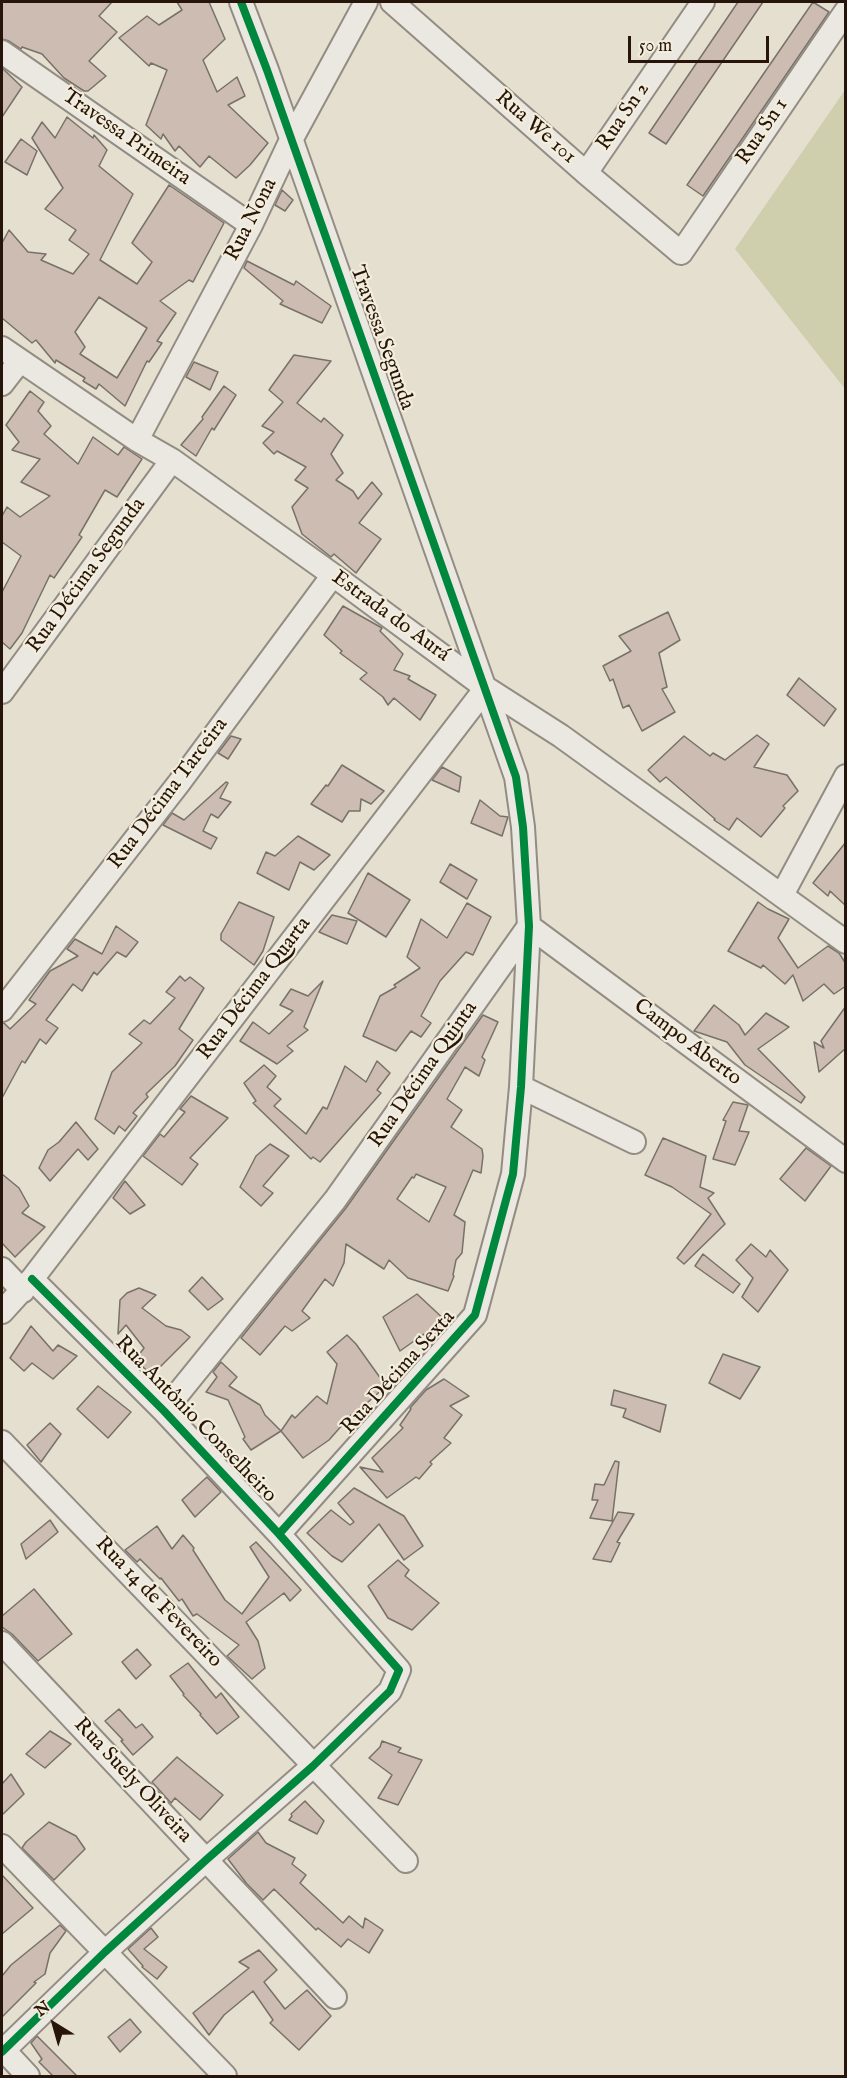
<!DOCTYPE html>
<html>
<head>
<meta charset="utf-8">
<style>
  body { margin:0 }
  #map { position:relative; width:847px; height:2078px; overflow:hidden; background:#e4dfcf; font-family:"IM FELL English",serif }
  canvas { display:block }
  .frame { position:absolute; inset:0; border:3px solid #27140b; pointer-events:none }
  .north { position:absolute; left:24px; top:1994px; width:60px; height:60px; -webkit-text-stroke:4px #f3eddb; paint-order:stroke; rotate:323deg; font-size:16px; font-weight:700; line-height:24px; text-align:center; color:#27140b }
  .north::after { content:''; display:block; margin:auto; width:21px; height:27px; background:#27140b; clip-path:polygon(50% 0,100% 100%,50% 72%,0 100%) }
  .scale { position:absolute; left:628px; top:36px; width:141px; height:27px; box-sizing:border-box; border:3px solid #27140b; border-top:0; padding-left:8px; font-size:18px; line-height:21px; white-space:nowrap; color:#27140b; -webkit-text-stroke:4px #f3eddb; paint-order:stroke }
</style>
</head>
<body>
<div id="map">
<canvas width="847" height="2078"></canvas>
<div class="frame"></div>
<div class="north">N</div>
<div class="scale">50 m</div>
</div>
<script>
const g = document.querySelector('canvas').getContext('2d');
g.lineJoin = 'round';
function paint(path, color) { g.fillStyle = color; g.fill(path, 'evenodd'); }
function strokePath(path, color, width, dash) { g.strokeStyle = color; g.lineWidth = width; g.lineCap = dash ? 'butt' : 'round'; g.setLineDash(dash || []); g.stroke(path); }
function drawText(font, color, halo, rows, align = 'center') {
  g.font = font + ' "IM FELL English",serif'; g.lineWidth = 4.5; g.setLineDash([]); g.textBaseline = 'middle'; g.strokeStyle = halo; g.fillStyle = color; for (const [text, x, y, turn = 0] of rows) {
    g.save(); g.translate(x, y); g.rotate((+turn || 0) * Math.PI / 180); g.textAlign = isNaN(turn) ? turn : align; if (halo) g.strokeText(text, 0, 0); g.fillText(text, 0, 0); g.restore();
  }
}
paint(new Path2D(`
  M845,90V389L735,249Z`), '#cfcfad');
const building = new Path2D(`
  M2,2H112L99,16L117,32L89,61L106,76L88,91H84L64,78L42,54L22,47L21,49L9,41L2,39Z
  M177,2H209L225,39L203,60L217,92L237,77L245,96L228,105L268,143L250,165L236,178L209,156L200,167L179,146L175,151L163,134L161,139L146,125L167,70L151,63L149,66L119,38L147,16L159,25L182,10Z
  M738,2H763L666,144L649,133Z
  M813,2L829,12L703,196L687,185Z
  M2,68L22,87L2,117Z
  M67,117L93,138L94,135L107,150L99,166L133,194L100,260L137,284L152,262L132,243L169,185L224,223L193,282L189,280L160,301L176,313L157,341L162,343L149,362L147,361L125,406L99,384L96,389L83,381L85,378L56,360L55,363L36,340L32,343L2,318V243L9,230L28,252L46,254L41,260L73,274L89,254L69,240L76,230L45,209L63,188L32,138L42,122L55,138ZM99,297L147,328L117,378L80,354L85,347L75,332Z
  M21,139L37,151L27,175L5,162Z
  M282,190L293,200L285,211L275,205Z
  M247,261L294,285L296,281L331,306L322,323L280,304L283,301L244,268Z
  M294,355L331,361L297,403L321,422L324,418L343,435L331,454L343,473L336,480L353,491L358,499L372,482L382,494L359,523L381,539L356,573L334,554L331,557L302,534L292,507L308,488L295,480L306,467L277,451L274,454L263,443L274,432L262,426L283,402L269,390Z
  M194,362L218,372L210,390L186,377Z
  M224,386L236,395L214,430L212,428L196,456L181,445L203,419L202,417Z
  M30,391L44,402L38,411L51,426L44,434L78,464L93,437L118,455L124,447L142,459L117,497L105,490L79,535L82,537L54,578L50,575L22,633L10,649L2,642V592L21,556L2,542V516L7,507L20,517L50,496L21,482L40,459L12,450L19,442L6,425Z
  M343,606L382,628L380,631L403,654L394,670L410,676L408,679L436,695L420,720L394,698L388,705L383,697L360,679L367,673L340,653L342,651L324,635Z
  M668,612L680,640L659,653L667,687L662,689L675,712L642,731L629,705L623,708L613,679L610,681L603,666L631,651L619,636Z
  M799,678L836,709L824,726L787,695Z
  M757,735L769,744L754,767L787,775L798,791L783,806L785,808L761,837L737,818L729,830L714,820L715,819L666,777L660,782L648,770L684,736L710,756L713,753L725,760Z
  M231,736L241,739L228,759L218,753Z
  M342,765L384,791L371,804L361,799L360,811H349L342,822L311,804L326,785L328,786Z
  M442,767L461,777L459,792L432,780Z
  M226,782L228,783L220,798L231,802L218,818L211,814L203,831L217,838L211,849L163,825L172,813L184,820Z
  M480,800L500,816L508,817L502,836L471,823Z
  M298,836L330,855L314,870L300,862L289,890L257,873L266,852L275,856Z
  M846,842V906L830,891L828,896L813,883Z
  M450,864L477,880L467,899L440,882Z
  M368,873L410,900L386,937L348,913Z
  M239,902L274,917L263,951L254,965L221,940V934Z
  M758,902L768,909L789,919L778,938L798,968L828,946L839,953L846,964V986L834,994L824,984L803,1001L793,975L785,984L763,965L761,968L728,951Z
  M467,903L491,917L473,955L466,952L440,981L421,1016L431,1023L421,1037L411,1031L396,1051L363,1036L380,996L396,987L394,985L420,968L407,957L421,919L447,938Z
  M332,915L357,921L347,944L319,932Z
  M116,926L138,942L126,957L117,952L97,975L94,972L82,991L73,984L46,1020L58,1028L46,1044L40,1039L25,1063L22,1061L2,1098V1023H4L10,1029L36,1004L29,1000L50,971L78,956L67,949L75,939L102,954Z
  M180,976L185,981L190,977L204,988L179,1029L193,1040L175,1066L146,1094L148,1097L133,1113L137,1116L125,1131L119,1126L114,1134L95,1119L112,1072L142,1043L129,1034L144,1020L150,1024L175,998L166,992Z
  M323,981L304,1027L308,1030L287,1046L293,1051L277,1064L240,1041L253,1022L269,1034L293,1011L280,1005L291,989L308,996Z
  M714,1005L739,1025L745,1035L766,1013L789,1027L758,1049L805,1097L801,1103L745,1065L727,1042L694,1031Z
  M846,1006V1048L819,1072L814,1042L824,1048L821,1041Z
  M483,1015L498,1022L482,1057L485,1060L479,1076L465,1067L447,1099L462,1110L451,1127L482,1149L483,1156L481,1173L473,1170L454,1215L465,1222L462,1253L456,1260L453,1275L454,1276L448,1291L408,1278L389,1260L384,1269L346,1244L344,1263L333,1286L325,1279L302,1311L310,1318L292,1331L285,1326L260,1355L241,1338L346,1208ZM416,1174L446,1187L429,1222L397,1199L412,1177L414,1178Z
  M377,1061L390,1073L377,1090L381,1093L320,1162L313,1157L311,1159L253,1103L256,1101L244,1083L264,1065L276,1076L267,1087L281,1099L274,1106L306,1134L323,1107L327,1109L345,1066L366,1082Z
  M191,1096L228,1118L190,1158L198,1164L182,1185L143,1156L160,1134L164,1137L185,1112L180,1109Z
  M733,1102L748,1105L739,1131L749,1132L735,1165L713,1159L726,1121L723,1120Z
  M76,1122L98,1149L88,1160L78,1149L50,1181L39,1168L48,1150L59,1142Z
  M663,1138L706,1156L700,1187L714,1193L708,1198L725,1224L684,1264L677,1258L711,1214L672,1187L645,1175Z
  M270,1144L289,1156L263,1186L273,1193L261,1206L240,1187L256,1156Z
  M806,1148L831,1166L805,1201L780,1179Z
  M2,1174L19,1188L29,1206L22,1213L45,1227L15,1257L2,1243Z
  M125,1181L145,1205L130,1214L113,1198Z
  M751,1244L766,1257L770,1250L788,1270L758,1312L742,1297L753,1278L736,1260Z
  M703,1254L740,1284L733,1293L695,1266Z
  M202,1277L223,1299L208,1310L189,1291Z
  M139,1288L156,1295L142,1308L166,1326L181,1330L190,1337L152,1375L135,1360L144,1348L126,1325L118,1334L120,1300L127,1293Z
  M417,1294L447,1322L427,1341L424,1334L400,1351L383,1317Z
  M31,1326L53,1351L58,1345L77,1356L53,1379L32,1363L24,1371L10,1358Z
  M347,1335L356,1344L386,1386L367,1403L370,1405L358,1420L351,1415L329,1440L303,1458L281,1431L292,1415L295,1418L317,1396L327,1404L337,1364L327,1352Z
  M723,1354L760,1367L740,1399L709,1383Z
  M221,1362L237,1377L229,1386L260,1405L265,1415L281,1431L251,1450L243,1439L245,1437L228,1400L206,1392L217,1377L213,1372Z
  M444,1379L469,1396L450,1406L462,1415L444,1438L451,1443L430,1462L432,1464L419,1479L416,1477L387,1498L360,1467L383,1472L372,1458L403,1428L400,1425L411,1409L410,1408L426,1390Z
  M98,1386L131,1412L108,1438L77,1409Z
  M614,1390L666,1405L660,1432L623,1417L626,1409L611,1405Z
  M50,1423L61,1434L41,1462L27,1445Z
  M615,1461L619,1462L612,1521L590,1518L598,1500H592L595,1484L604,1485Z
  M207,1477L221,1492L195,1517L182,1500Z
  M354,1488L404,1516L423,1546L404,1560L379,1524L342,1562L332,1556L307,1533L331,1510L350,1525L354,1522L338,1503Z
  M618,1512L634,1514L617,1542L620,1543L611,1562L593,1559Z
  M50,1520L58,1532L26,1559L21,1544Z
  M157,1526L172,1549L183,1535L194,1548L193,1550L225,1600L242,1614L269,1577L250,1547L256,1542L301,1590L290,1601L284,1593L246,1622L258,1641L265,1668L252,1679L227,1656L239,1645L197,1614L193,1616L182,1599L179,1601L161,1578L160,1579L140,1559L137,1562L125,1550Z
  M398,1560L409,1570L405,1576L439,1603L412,1630L388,1618L368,1586Z
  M34,1589L72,1634L38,1661L12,1634L2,1627V1616Z
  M137,1649L151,1665L136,1679L122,1662Z
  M188,1663L216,1698L221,1693L239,1717L217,1734L200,1715L201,1714L183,1695L184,1694L170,1676Z
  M119,1709L136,1728L142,1724L153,1737L133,1755L121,1741L123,1740L105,1721Z
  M50,1731L71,1744L45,1768L26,1754Z
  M382,1741L401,1748L398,1752L422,1760L398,1805L378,1798L392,1775L369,1758L380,1747Z
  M177,1757L223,1795L200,1820L175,1798L171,1803L152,1782Z
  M11,1774L24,1794L2,1815V1784Z
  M305,1801L324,1821L317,1834L289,1820L292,1816L291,1814Z
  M49,1822L76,1836L85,1849L54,1880L22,1848L26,1842Z
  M258,1832L266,1843L295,1858L292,1864L306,1875L300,1883L343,1923L349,1916L363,1928L365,1918L383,1930L369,1953L348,1939L341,1947L318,1928L316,1930L274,1889L263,1900L247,1884L228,1859Z
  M2,1875L33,1908L2,1934Z
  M60,1925L66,1931L50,1953L45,1974L34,1982L36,1983L2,2017V1976L11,1965Z
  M151,1928L158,1937L144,1949L167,1967L157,1979L142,1967L143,1966L128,1949Z
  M259,1950L277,1970L264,1982L285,2009L307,1990L331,2016L299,2050L270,2023L273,2020L253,1991L224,2015L209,2035L193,2013L249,1968L239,1962Z
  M130,2019L141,2032L120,2052L108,2037Z
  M37,2036L77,2076H53L39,2062L42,2059L31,2043Z`);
paint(building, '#cdbcb2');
strokePath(building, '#777168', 1.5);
const minor = new Path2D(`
  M241,2L267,70L516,777L523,827L529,926L521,1087L513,1174L475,1315L279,1534
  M392,2L586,173L681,253L846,11
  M2,52L251,225
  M586,173L703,2
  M2,348L137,440L172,460L333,575L486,688L561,736L846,942
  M2,384L19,362
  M137,440L251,225L291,140L366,2
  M2,692L172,460
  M782,895L846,776
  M529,926L846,1161
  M2,1010L179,783L333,575
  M521,1087L634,1142
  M2,1269L23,1291
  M2,1312L32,1279L486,688
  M164,1411L335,1200L529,926
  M2,1442L406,1861
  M2,1643L335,1997
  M2,1846L225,2076
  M2,2048L28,2076
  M2,2052L105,1952L206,1860L313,1766L390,1691L399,1670L279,1534L164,1411L32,1279`);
strokePath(minor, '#928c83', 26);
strokePath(minor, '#eae8e0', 22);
strokePath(new Path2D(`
  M241,2L267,70L516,777L523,827L529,926L521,1087L513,1174L475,1315L279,1534
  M2,2052L105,1952L206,1860L313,1766L390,1691L399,1670L279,1534L164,1411L32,1279`), '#00873e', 8);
drawText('21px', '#27140b', '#f3eddb', [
  ["Rua Sn 2",624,117,-56],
  ["Rua We 101",535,128,41],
  ["Rua Sn 1",763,132,-56],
  ["Travessa Primeira",126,138,35],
  ["Rua Nona",252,220,-63],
  ["Travessa Segunda",381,338,70],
  ["Rua Décima Segunda",87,576,-54],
  ["Estrada do Aurá",390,617,36],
  ["Rua Décima Tarceira",169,794,-53],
  ["Rua Décima Quarta",255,989,-53],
  ["Campo Aberto",687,1043,37],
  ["Rua Décima Quinta",424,1075,-55],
  ["Rua Décima Sexta",399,1373,-48],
  ["Rua Antônio Conselheiro",195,1420,46],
  ["Rua 14 de Fevereiro",158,1603,46],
  ["Rua Suely Oliveira",132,1781,47]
]);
</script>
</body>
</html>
